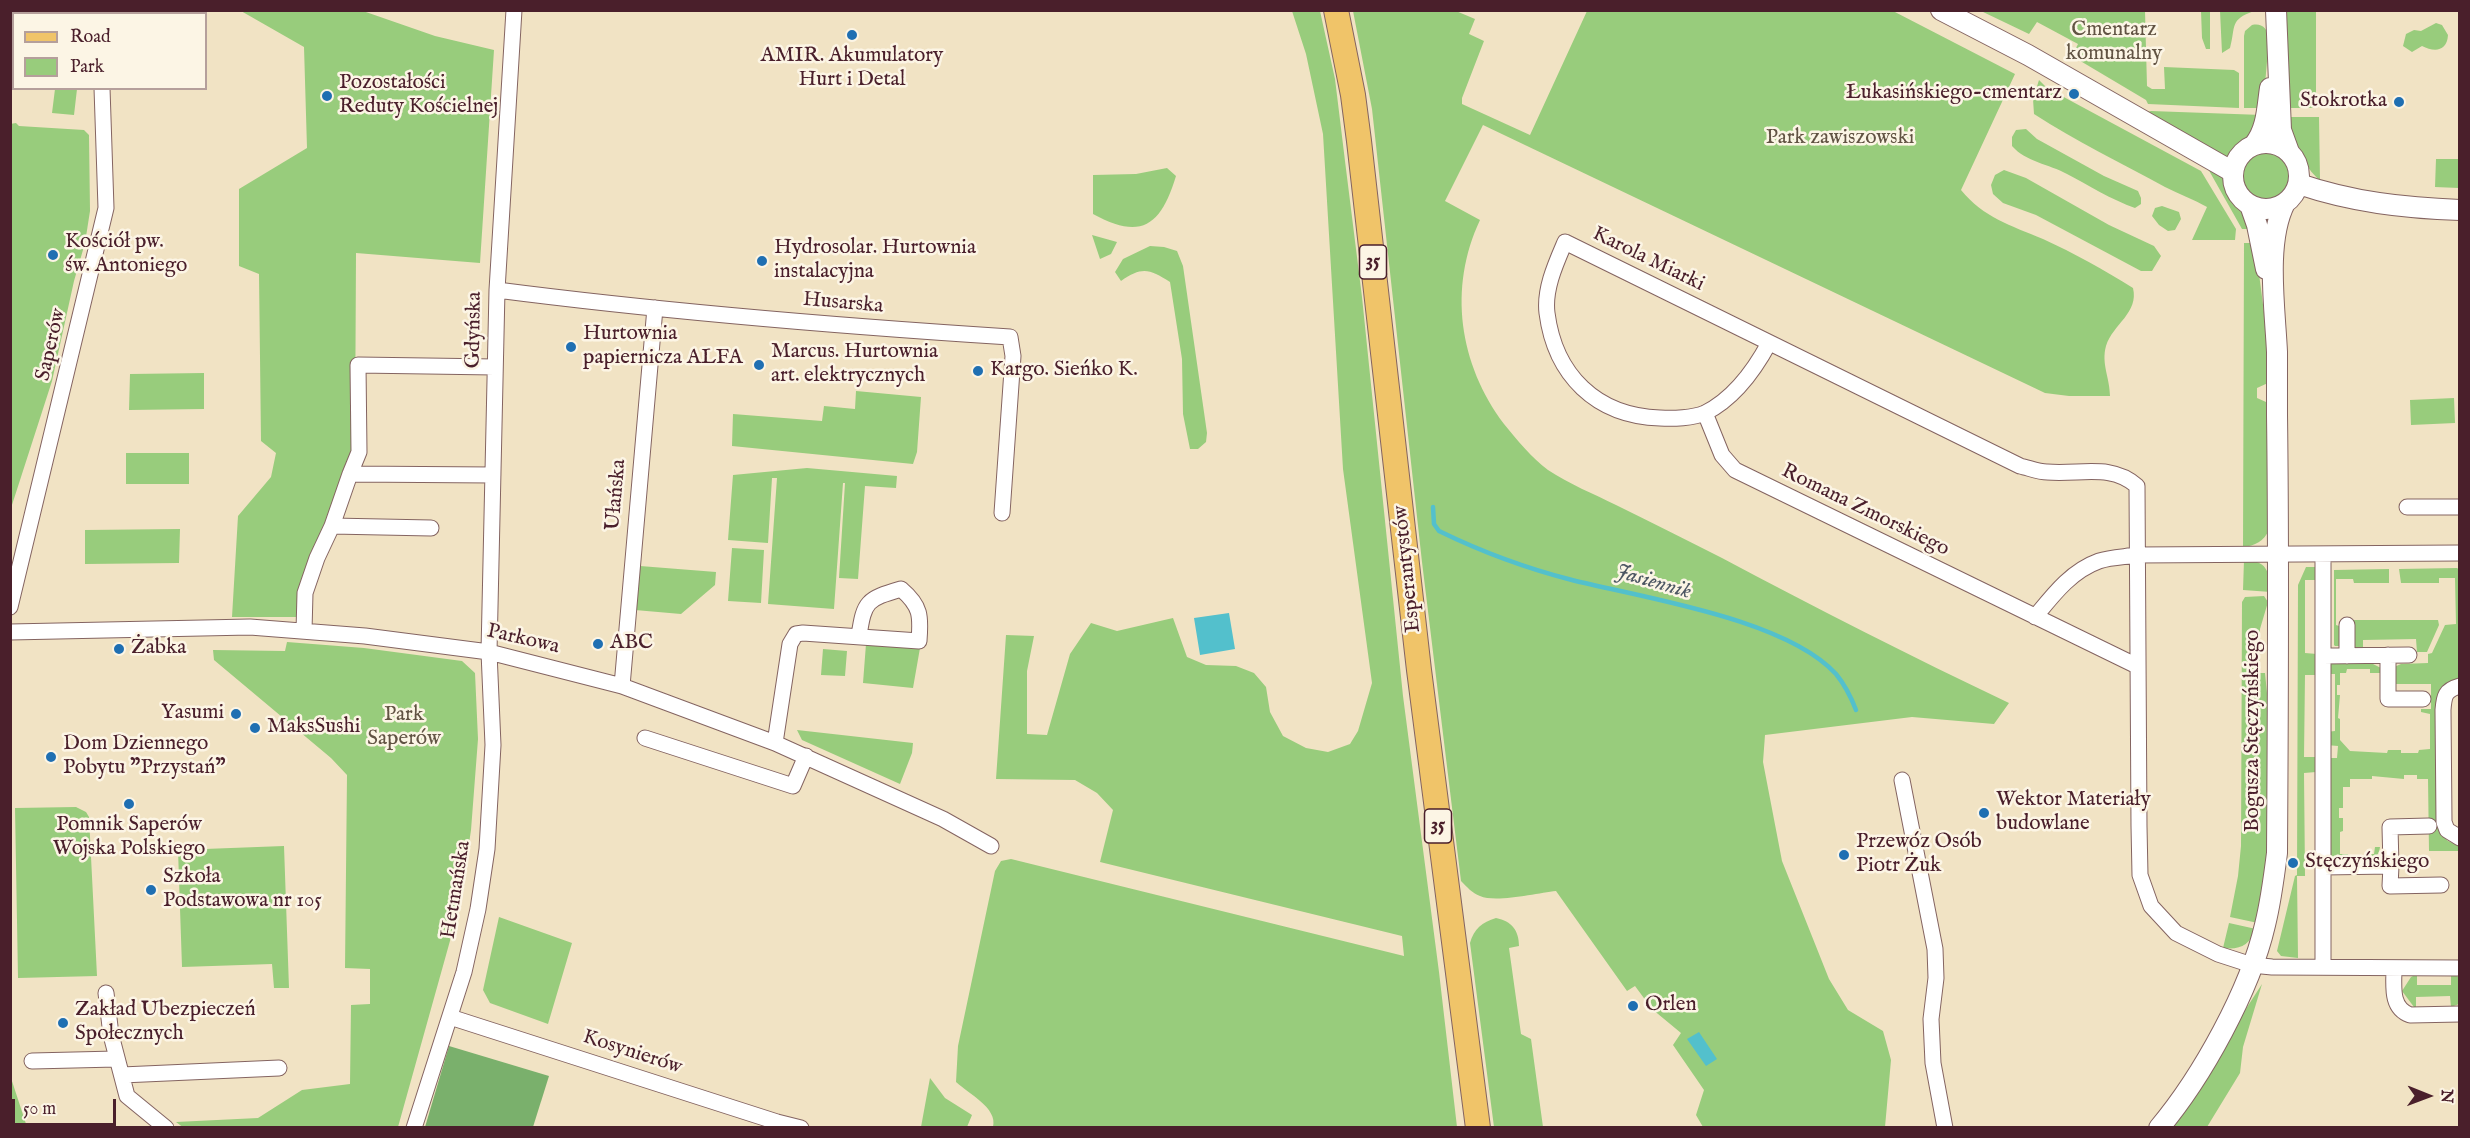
<!DOCTYPE html>
<html>
<head>
<meta charset="utf-8">
<style>
  body { margin:0 }
  #map { position:relative; width:2470px; height:1138px; overflow:hidden; background:#f1e3c4; font-family:"IM FELL English",serif }
  canvas { display:block }
  .frame { position:absolute; inset:0; border:12px solid #4a1f2b; pointer-events:none }
  .legend { position:absolute; left:12px; top:12px; width:195px; height:78px; box-sizing:border-box; background:#fcf5e5; border:2px solid #b59f9b; margin:0; padding:8px 10px; list-style:none; font-size:18px; color:#4a1f2b }
  .legend li { display:flex; align-items:center; gap:12px; height:30px }
  .legend b { width:30px; border:2px solid #b59f9b }
  .north { position:absolute; left:2398px; top:1066px; width:60px; height:60px; -webkit-text-stroke:4px #fcf5e5; paint-order:stroke; rotate:91deg; font-size:16px; font-weight:700; line-height:24px; text-align:center; color:#4a1f2b }
  .north::after { content:''; display:block; margin:auto; width:21px; height:27px; background:#4a1f2b; clip-path:polygon(50% 0,100% 100%,50% 72%,0 100%) }
  .scale { position:absolute; left:12px; top:1099px; width:104px; height:27px; box-sizing:border-box; border:3px solid #4a1f2b; border-top:0; padding-left:8px; font-size:18px; line-height:21px; white-space:nowrap; color:#4a1f2b; -webkit-text-stroke:4px #fcf5e5; paint-order:stroke }
</style>
</head>
<body>
<div id="map">
<canvas width="2470" height="1138"></canvas>
<div class="frame"></div>
<ul class="legend">
<li><b style="height:8px;background:#f0c469"></b>Road</li>
<li><b style="height:16px;background:#98cc7c"></b>Park</li>
</ul>
<div class="north">N</div>
<div class="scale">50 m</div>
</div>
<script>
const g = document.querySelector('canvas').getContext('2d');
g.lineJoin = 'round';
function paint(path, color) { g.fillStyle = color; g.fill(path, 'evenodd'); }
function strokePath(path, color, width, dash) { g.strokeStyle = color; g.lineWidth = width; g.lineCap = dash ? 'butt' : 'round'; g.setLineDash(dash || []); g.stroke(path); }
function drawText(font, color, halo, rows, align = 'center') {
  g.font = font + ' "IM FELL English",serif'; g.lineWidth = 5; g.setLineDash([]); g.textBaseline = 'middle'; g.strokeStyle = halo; g.fillStyle = color; for (const [text, x, y, turn = 0] of rows) {
    g.save(); g.translate(x, y); g.rotate((+turn || 0) * Math.PI / 180); g.textAlign = isNaN(turn) ? turn : align; if (halo) g.strokeText(text, 0, 0); g.fillText(text, 0, 0); g.restore();
  }
}
paint(new Path2D(`
  M241,11H363L435,36L494,50L480,263L356,253L355,445L299,594L298,617H232L238,516L271,477L276,453L261,441L259,274L239,266V189L307,148L304,47Z
  M1292,11H1320L1335,79L1345,161L1362,297L1403,696L1439,972L1457,1127H993C998,1108 969,1094 956,1082L958,1046L995,871L1001,861L1011,859L1404,956L1402,936L1100,862L1113,810L1097,793L1075,780L996,779L1006,635L1034,636L1027,671V734L1047,735L1070,654L1091,623L1117,631L1173,618L1187,657L1206,665L1236,666L1254,673L1266,687L1270,712L1283,736L1306,748L1328,752L1350,744L1358,731L1372,683L1343,469L1323,134L1306,54Z
  M1353,11H1456L1475,19L1469,34L1484,41L1462,98V104L1530,135L1587,11H1893L2015,74L1961,190C1984,218 2010,225 2043,239C2074,253 2104,270 2133,288C2139,313 2113,324 2106,346C2101,364 2110,378 2110,396H2069L2045,393L1483,125L1445,201L1480,220C1448,288 1459,364 1504,424C1517,440 1532,458 1548,470C1569,484 1594,494 1616,505C1652,523 1687,540 1722,558C1816,608 1912,657 2009,703L1994,724L1912,717L1765,735L1763,762L1782,861L1829,979L1848,1010L1883,1031L1891,1060L1885,1127H1703L1696,1115L1704,1090L1673,1045L1681,1033L1652,1009L1635,986L1627,991L1556,891C1537,893 1496,903 1480,896C1472,893 1467,887 1461,881L1422,562L1372,109Z
  M1981,11H2145L2147,86L2152,89H2165L2164,67L2234,70L2239,73V108L2148,104L2146,100L2072,56L2078,44L2037,22L2029,34Z
  M2201,11H2210V49H2206L2202,38Z
  M2220,11H2254C2229,20 2236,26 2230,48L2222,53Z
  M2285,11H2316V108H2286Z
  M2436,23L2442,25L2448,35C2447,52 2434,52 2422,46L2412,52L2403,46L2406,34L2414,30L2421,31Z
  M2252,25C2262,23 2267,28 2269,38L2263,108H2244V36L2245,31Z
  M2039,80L2047,88L2201,171L2236,229L2235,240H2192L2207,207C2193,199 2179,194 2165,187C2121,163 2076,141 2034,114L2033,99Z
  M55,89H77L74,115L52,113Z
  M2151,111L2262,115L2253,134L2239,143L2226,159L2147,112Z
  M2286,117H2319L2320,180C2304,169 2292,135 2286,117Z
  M16,123L19,126L84,130L89,135L90,211L85,243L74,281L52,381L11,508L10,124Z
  M2026,129L2037,139L2104,176L2138,191L2141,198V204L2135,208C2112,200 2088,185 2067,174C2049,164 2026,162 2012,146V137L2016,130Z
  M2241 176a25 25 0 1 1 50 0a25 25 0 1 1-50 0Z
  M2436,159H2459V188L2435,187Z
  M2207,167L2218,171L2223,178L2230,198L2247,215L2252,229H2242Z
  M1167,168L1176,176C1161,225 1142,241 1093,214V175L1136,174Z
  M2004,170L2026,178L2109,225L2154,246L2161,256L2152,271H2141L2036,215L2003,203L1993,194L1991,185L1995,175Z
  M2162,206L2179,212L2181,219L2175,230L2168,231L2159,225L2152,216L2155,208Z
  M1092,235L1117,242L1111,254L1100,259Z
  M2244,243H2255L2268,343V383L2257,388V398L2266,402L2269,407V530C2264,541 2255,546 2243,547Z
  M1150,246L1164,247L1177,251L1183,266L1207,433L1206,442L1198,449H1190L1183,414L1182,359L1170,282C1150,269 1142,266 1121,281L1115,272L1123,259Z
  M204,373V409L129,410L130,374Z
  M856,391L921,397L917,452L913,464L732,446L733,414L822,421L824,406L855,409Z
  M2454,398L2455,423L2411,425L2410,400Z
  M126,453H189V484H126Z
  M807,468L897,476L896,488L865,486L858,579L839,578L845,483H843L834,609L768,604L777,478H772L768,543L728,540L733,475Z
  M180,529L179,563L85,564V530Z
  M732,548L764,550L761,603L728,601Z
  M2244,560C2267,561 2269,570 2271,592L2243,590Z
  M640,566L716,572L715,585L681,614L635,610Z
  M2306,567H2316V580H2305V653L2317,654L2316,675H2305L2304,757H2316V772L2304,773L2305,876H2297L2298,958L2281,956L2277,951L2295,876L2297,875L2298,585Z
  M2457,568L2460,570L2459,679L2447,684L2442,835L2448,841L2459,846V851H2429L2428,779H2417V775H2404V779L2372,776V779H2350V787H2343V808H2339V818H2343V831L2340,832V854H2348L2349,858H2365L2366,854H2374L2375,847H2380C2377,870 2348,861 2331,860L2328,854L2326,758H2337L2338,746L2326,745V732L2335,731V674H2326L2328,664L2371,663L2381,668V673H2370V669H2347L2346,673H2340V685H2337V695H2340L2338,718L2340,719V740L2350,751L2387,753L2388,750H2401V753H2418L2419,750L2430,749V714L2421,712V709H2431V684H2394V667L2401,664L2428,663V654L2432,653L2445,625L2456,624L2455,578H2439V583H2401L2399,569Z
  M2389,569V583H2354L2353,579H2336V625L2339,626L2341,646H2335L2334,645V570Z
  M2264,596L2268,602L2260,629V673H2265L2269,713V844L2258,923L2230,917L2238,876L2241,846L2242,602L2245,597Z
  M2352,620H2438L2439,625L2427,652H2417L2416,639L2363,640V653L2353,650Z
  M287,642L364,648L462,661L475,673L478,739L471,830L460,905L398,1127L184,1128L176,1122L258,1118L302,1090L350,1084L351,1005L370,1004V969L345,968L347,775L331,758L214,660L213,650L285,651Z
  M866,644L920,648L913,688L863,683Z
  M823,649L847,651L845,676L821,675Z
  M797,730L913,743L912,753L900,784L802,740Z
  M76,807L86,812L89,817L97,976L18,978L15,808Z
  M284,846L289,988H274L272,964L182,967L178,850Z
  M499,917L572,943L548,1024L490,1003L483,990Z
  M1496,918C1512,921 1519,931 1519,946L1509,948L1521,1034L1531,1039L1543,1127H1494L1470,943C1474,929 1482,922 1496,918Z
  M2229,923L2256,929C2249,945 2241,950 2223,948Z
  M2417,974V985H2451V974L2459,977V1004L2451,1007L2450,996L2416,997V1008L2414,1007L2402,991L2411,977Z
  M2262,984L2243,1047L2240,1073L2207,1127L2169,1128Z
  M11,1078L27,1127H11Z
  M930,1078L945,1098L972,1115L967,1127H921Z`), '#98cc7c');
paint(new Path2D(`
  M449,1046L549,1076L533,1127H425Z`), '#7ab06c');
paint(new Path2D(`
  M1229,613L1235,649L1200,655L1194,618Z
  M1699,1032L1717,1059L1706,1066L1687,1039Z`), '#53c0cc');
strokePath(new Path2D(`
  M1433,507L1434,524L1439,531C1482,552 1525,568 1572,580C1644,598 1786,619 1836,674C1845,685 1851,697 1856,710`), '#53c0cc', 4.5);
const minor = new Path2D(`
  M100,10V14
  M10,22L14,23
  M497,290C667,312 838,326 1010,337L1013,356L1002,513
  M1769,343C1755,369 1733,399 1705,413C1693,418 1673,419 1660,418C1596,416 1555,375 1547,313C1544,289 1556,263 1565,242L2020,466C2029,468 2039,472 2047,472C2080,475 2111,463 2137,486L2139,826L2140,875L2151,906L2176,933L2218,954L2252,965L2272,967L2460,968
  M1705,413L1722,455L1735,470L2137,666
  M350,474L359,452L358,365L495,367
  M2407,507H2460
  M332,526L350,474L493,475
  M2323,554V867L2391,866L2390,827L2429,826
  M10,607L106,208L102,88
  M2035,617C2053,595 2071,571 2099,561C2111,557 2125,557 2137,555L2460,553
  M304,631L305,593L317,558L332,526L431,528
  M10,632L250,627L365,636L489,652L622,686L775,743L943,819L991,846
  M2388,655V699H2423
  M2323,656L2409,655
  M2347,656V625
  M622,686L655,308
  M2460,686C2445,690 2444,696 2443,710L2444,822L2447,830L2460,838
  M645,738L793,786L806,756
  M775,743L790,644L796,634L803,633L919,641C921,616 921,606 901,589C867,599 864,601 859,636
  M1902,780L1935,949L1936,978L1931,1019L1933,1063L1945,1128
  M2391,866L2390,886L2441,885
  M2323,967V867
  M2394,968C2394,985 2390,1008 2410,1015L2460,1014
  M106,993L111,1035L127,1096L166,1128
  M450,1017L777,1122L801,1128
  M32,1061L116,1059
  M122,1075L279,1068
  M414,1128L464,972L478,909L487,849L493,745L489,652L497,290L514,10`);
const tertiary = new Path2D(`
  M1941,10L2028,55L2233,172
  M2276,10L2281,130L2289,152
  M2233 176a33 33 0 1 1 66 0a33 33 0 1 1-66 0Z
  M2254,145C2267,129 2267,108 2270,88
  M2299,184C2352,202 2404,208 2460,210
  M2250,205L2257,225L2266,269
  M2159,1128C2202,1077 2250,990 2265,925C2271,901 2274,877 2277,853C2278,707 2279,561 2277,415C2277,394 2277,373 2277,352C2275,308 2265,242 2285,203`);
const primary = new Path2D(`
  M1336,10L1353,95L1359,141L1419,670L1478,1128`);
strokePath(minor, '#846461', 17);
strokePath(tertiary, '#846461', 22);
strokePath(primary, '#846461', 26);
strokePath(minor, '#fff', 15);
strokePath(tertiary, '#fff', 20);
strokePath(primary, '#f0c469', 24);
for (const [x, y, r, color] of [
  [852,35,6,"#1f6fb2"],
  [2074,94,6,"#1f6fb2"],
  [327,96,6,"#1f6fb2"],
  [2399,102,6,"#1f6fb2"],
  [53,255,6,"#1f6fb2"],
  [762,261,6,"#1f6fb2"],
  [571,347,6,"#1f6fb2"],
  [759,365,6,"#1f6fb2"],
  [978,371,6,"#1f6fb2"],
  [598,644,6,"#1f6fb2"],
  [119,649,6,"#1f6fb2"],
  [236,714,6,"#1f6fb2"],
  [255,728,6,"#1f6fb2"],
  [51,757,6,"#1f6fb2"],
  [129,804,6,"#1f6fb2"],
  [1984,813,6,"#1f6fb2"],
  [1844,855,6,"#1f6fb2"],
  [2293,863,6,"#1f6fb2"],
  [151,890,6,"#1f6fb2"],
  [1633,1006,6,"#1f6fb2"],
  [63,1023,6,"#1f6fb2"]
]) { const dot = new Path2D(); dot.arc(x, y, r, 0, 2 * Math.PI); g.fillStyle = color; g.fill(dot); strokePath(dot, '#fcf5e5', 2); }
for (const [x, y, w] of [
  [1373,262,27],
  [1438,826,27]
]) { const box = new Path2D(); box.roundRect(x - w / 2, y - 17, w, 34, 4.5); g.fillStyle = '#fcf5e5'; g.fill(box); strokePath(box, '#4a1f2b', 1.5); }
drawText('bold 20px', '#4a1f2b', null, [
  ["35",1373,262],
  ["35",1438,826]
]);
drawText('21px', '#615343', '#fcf5e5', [
  ["Cmentarz",2114,31],
  ["komunalny",2114,55],
  ["Park zawiszowski",1840,139],
  ["Park",404,716],
  ["Saperów",404,740]
]);
drawText('21px', '#4a1f2b', '#fcf5e5', [
  ["AMIR. Akumulatory",852,57,"center"],
  ["Hurt i Detal",852,81,"center"],
  ["Pozostałości",339,84],
  ["Reduty Kościelnej",339,108],
  ["Łukasińskiego-cmentarz",2062,94,"right"],
  ["Stokrotka",2387,102,"right"],
  ["Kościół pw.",65,243],
  ["św. Antoniego",65,267],
  ["Hydrosolar. Hurtownia",774,249],
  ["instalacyjna",774,273],
  ["Hurtownia",583,335],
  ["papiernicza ALFA",583,359],
  ["Marcus. Hurtownia",771,353],
  ["art. elektrycznych",771,377],
  ["Kargo. Sieńko K.",990,371],
  ["ABC",610,644],
  ["Żabka",131,649],
  ["Yasumi",224,714,"right"],
  ["MaksSushi",267,728],
  ["Dom Dziennego",63,745],
  ["Pobytu \"Przystań\"",63,769],
  ["Wektor Materiały",1996,801],
  ["budowlane",1996,825],
  ["Pomnik Saperów",129,826,"center"],
  ["Wojska Polskiego",129,850,"center"],
  ["Przewóz Osób",1856,843],
  ["Piotr Żuk",1856,867],
  ["Stęczyńskiego",2305,863],
  ["Szkoła",163,878],
  ["Podstawowa nr 105",163,902],
  ["Orlen",1645,1006],
  ["Zakład Ubezpieczeń",75,1011],
  ["Społecznych",75,1035]
], 'left');
drawText('21px', '#4a1f2b', '#fcf5e5', [
  ["Karola Miarki",1648,260,26],
  ["Husarska",843,304,5],
  ["Gdyńska",475,330,-89],
  ["Saperów",52,345,-77],
  ["Ułańska",617,495,-85],
  ["Romana Zmorskiego",1865,511,26],
  ["Esperantystów",1408,569,-96],
  ["Parkowa",523,640,13],
  ["Bogusza Stęczyńskiego",2254,731,-90],
  ["Hetmańska",457,890,-81],
  ["Kosynierów",632,1053,18]
]);
drawText('italic 22px', '#4d5763', '#fcf5e5', [
  ["Jasiennik",1653,583,16]
]);
</script>
</body>
</html>
